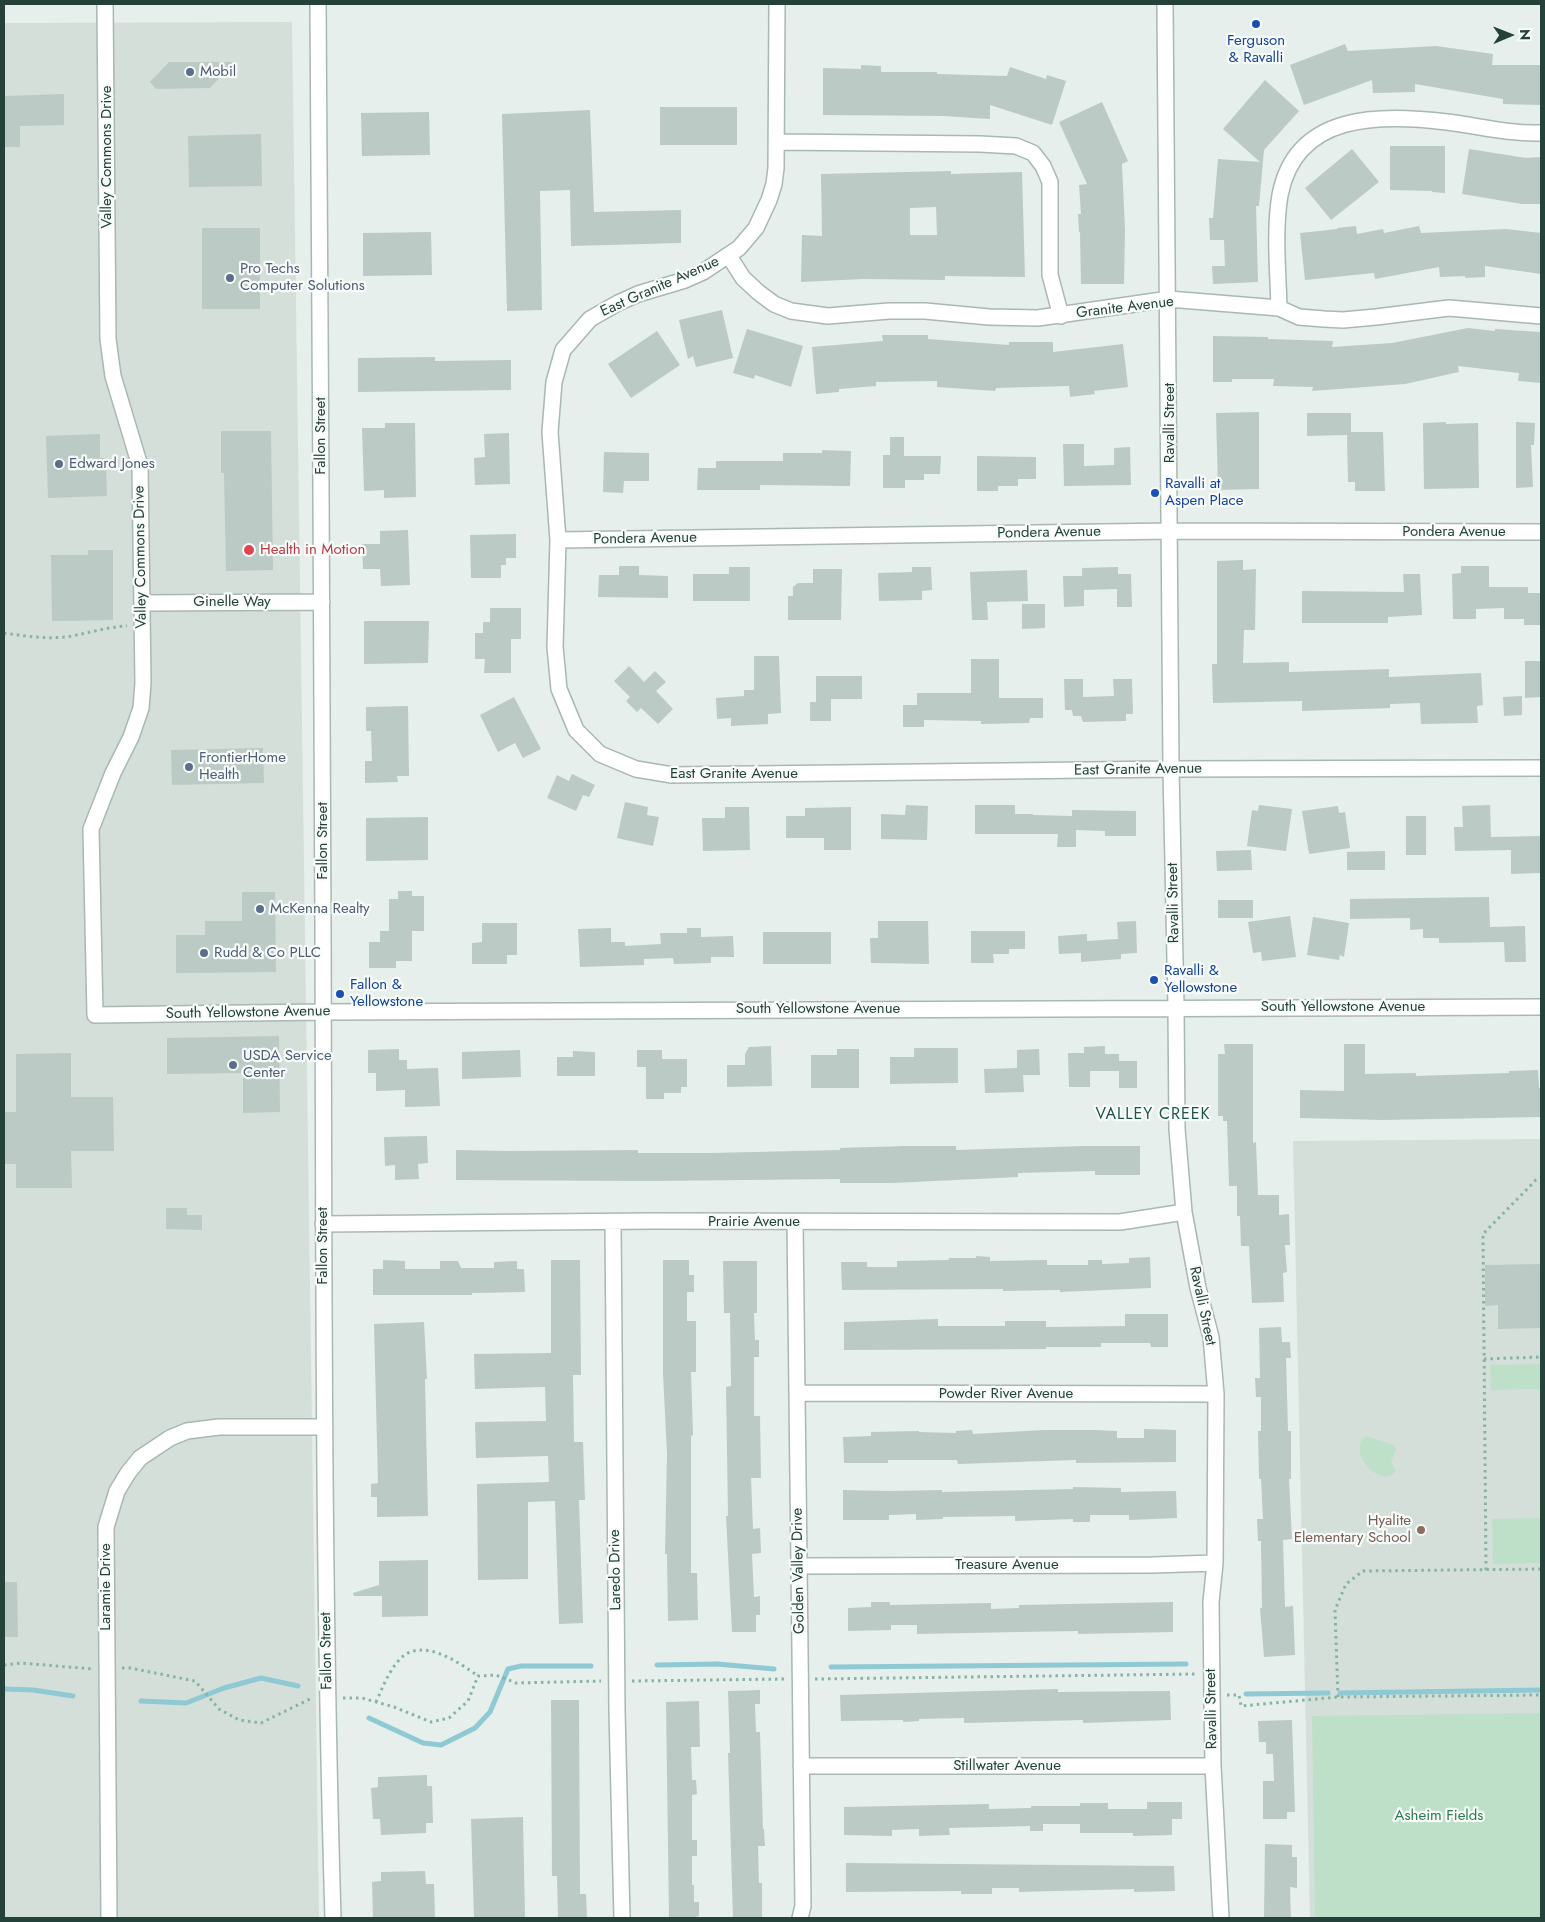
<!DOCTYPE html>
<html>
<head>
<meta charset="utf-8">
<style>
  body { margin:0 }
  #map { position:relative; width:1545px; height:1922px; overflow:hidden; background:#e6efeb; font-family:Jost,sans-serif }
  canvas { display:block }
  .frame { position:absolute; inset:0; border:5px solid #24423a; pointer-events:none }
  .north { position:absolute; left:1485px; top:10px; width:50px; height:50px; -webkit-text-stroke:4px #f7fbf9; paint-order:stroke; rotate:89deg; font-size:14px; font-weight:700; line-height:20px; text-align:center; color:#24423a }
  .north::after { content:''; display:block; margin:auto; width:18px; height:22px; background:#24423a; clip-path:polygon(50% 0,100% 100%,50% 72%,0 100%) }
</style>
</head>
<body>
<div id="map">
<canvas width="1545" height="1922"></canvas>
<div class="frame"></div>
<div class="north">N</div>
</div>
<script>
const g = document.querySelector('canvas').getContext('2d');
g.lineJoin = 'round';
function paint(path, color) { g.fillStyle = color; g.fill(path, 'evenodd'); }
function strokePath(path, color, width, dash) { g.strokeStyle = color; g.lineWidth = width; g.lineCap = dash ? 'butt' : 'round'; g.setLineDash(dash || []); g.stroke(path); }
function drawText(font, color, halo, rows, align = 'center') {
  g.font = font + ' Jost,sans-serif'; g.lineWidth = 4.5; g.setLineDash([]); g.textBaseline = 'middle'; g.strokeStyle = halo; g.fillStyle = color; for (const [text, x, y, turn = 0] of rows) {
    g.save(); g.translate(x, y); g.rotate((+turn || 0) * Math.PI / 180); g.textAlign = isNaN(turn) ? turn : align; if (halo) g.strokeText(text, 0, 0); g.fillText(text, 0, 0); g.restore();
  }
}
paint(new Path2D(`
  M292,22L319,1918H4V23Z
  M1541,1139V1918H1310L1293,1141Z`), '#d4dfda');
paint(new Path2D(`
  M1541,1364V1389L1491,1390L1490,1365Z
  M1366,1436L1394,1445L1396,1450L1391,1462L1396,1471C1381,1490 1345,1452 1366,1436Z
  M1541,1518V1563L1493,1564L1492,1519Z
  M1541,1713V1918H1315L1312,1716Z`), '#bfe0c8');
strokePath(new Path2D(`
  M657,1665L717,1664L774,1669
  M831,1667L1186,1664
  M4,1689L33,1690L73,1696
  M1340,1693L1541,1690
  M1246,1694L1328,1693
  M141,1701L186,1703L224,1688L261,1678L298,1686
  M369,1718L423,1743L441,1745L475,1728L490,1712L508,1669L521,1666H591`), '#8ec9d4', 5);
paint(new Path2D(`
  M1345,44L1348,51L1436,46L1493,54L1492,65H1541V105L1503,104V99L1415,84V92L1373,93L1372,80L1304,105L1290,65Z
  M169,62H234L210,88L156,89L150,82Z
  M861,65L881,66V72H937V74L1007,76L1010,67L1046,79L1047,75L1066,81L1052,125L990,105V119L943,116L823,115V68L861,69Z
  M1265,80L1299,111L1264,150L1259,206H1256L1258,282L1213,284L1212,266H1225L1224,240H1210L1209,218H1213L1218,159L1260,162L1223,129Z
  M64,94V125L20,126V147H4V96Z
  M1102,102L1128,161L1122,164L1125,230L1124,284H1081L1080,232H1079L1078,214H1081L1079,185L1087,184L1059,122Z
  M660,107H737V145H660Z
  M590,110L594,212L681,210V243L571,246L570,190L540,191L542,310L507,311L502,114Z
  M429,112L430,155L362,156L361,113Z
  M261,134L262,186L189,187L188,136Z
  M1390,146H1445V193L1432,192V191L1390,190Z
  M1352,149L1379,182L1331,220L1305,188Z
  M1469,149L1526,158L1541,157V204H1522L1462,194Z
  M951,171V174L1022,172L1025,277L945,276V280L863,279L801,282L802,235L822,236L821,174ZM936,207L937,235H910V208Z
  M1356,226L1357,234L1383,229L1384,233L1419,226L1421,233L1506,229L1541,233V274L1485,266V277L1465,278V276L1440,277L1439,267L1375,279L1374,273L1305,280L1300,233L1338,229L1337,228Z
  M202,228H260V309H202Z
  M431,232L432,275L363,276V233Z
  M722,310L733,358L696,367L693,356L688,359L679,320Z
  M1468,328L1495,331V329L1541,332V383L1518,381L1519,373L1458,366L1459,372L1405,384L1312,391L1313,387L1273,386L1274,379H1232V382H1213V336L1268,337V339L1333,341L1332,347L1392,343Z
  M747,329L803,346L791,387L755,375L754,379L733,373Z
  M657,331L680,365L631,398L608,364Z
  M882,335H928V339L1009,345V342H1053V352L1123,344L1128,387L1094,391L1095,394L1070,397L1069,386L996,388L995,391L937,387V381L876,382V386L839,389V392L816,394L812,347L883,341Z
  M435,357V361L511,360V390L358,392V358Z
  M1259,412V489L1218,490L1216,413Z
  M1307,413H1351V432H1383L1385,491H1355V482H1348L1347,435L1307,436Z
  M1446,422V424L1478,423L1479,488L1424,489L1423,423Z
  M1516,422L1535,423L1534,445H1531L1533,487L1516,488Z
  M385,423H415L416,497L384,498V490L364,491L362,428H385Z
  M221,431H271L273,570L226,571L224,473H221Z
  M509,433L510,484L475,485L474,458L485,457L484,434Z
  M100,434V458H106L107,496L48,498L46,436Z
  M890,437H904V456H941L940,474H924V480H905V488H883V455H890Z
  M1063,444H1084V466L1114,465V448L1130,447L1131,485L1064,486Z
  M822,450L851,451L850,486L760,485V490H697L698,468H716V461H783V453H822Z
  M604,452L649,453V481H624L623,493L603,492Z
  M977,456L1036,457V479H1018V486H998V491H977Z
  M408,530L410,585L381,586L380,569H363L362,544H380V531Z
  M516,534V558H506V565H501V578H471L470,535Z
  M88,550H113V620L52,621L51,555H88Z
  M1243,560V570L1256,569L1255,630H1244L1243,663L1289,662V672L1389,669V677L1481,673L1483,705L1477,706L1478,723L1421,724L1420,703L1390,704V708L1302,711V701L1213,703L1212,664H1217V561Z
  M619,566H639V575L668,576V598L598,597L599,575H619Z
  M1461,566H1489V587H1528V593H1541V625H1524V619H1504V608L1476,609V619H1453L1452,574L1461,573Z
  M729,567H750V601H693V574H729Z
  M912,567H931L932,590L922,591V600L879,601L878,573L912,572Z
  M1118,567V574H1131L1132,607H1117V589L1084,590V606L1064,607L1063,576H1082V568Z
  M813,569H842L841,620H788V596H793V587L798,583H813Z
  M1027,570L1028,601L987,602L988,620H972L970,572Z
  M1403,574H1420L1422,615L1388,617V623H1302V591L1404,592Z
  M1022,604H1045V628L1022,629Z
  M490,608H521V639H511V673H484L485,659H475V633H483V622H490Z
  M364,621H429L428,663L364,664Z
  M754,656H779L781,713L768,714V724L731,726V718L717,719L716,698L744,696V690H754Z
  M971,659H999V698H1043V718H1030L1029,723L981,724V721L924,720V727H903V705H917V693H971Z
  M1525,661H1541V697L1525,698Z
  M629,666L644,682L655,671L666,682L656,691L673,709L658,724L641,708L637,712L626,701L630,697L614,681Z
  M816,676H862V699H831V721H810V702H816Z
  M1064,679H1083V697L1114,696L1113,679H1132L1133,714H1126V721L1083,722L1081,716H1073L1072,710H1065Z
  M1522,696V715L1504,716L1503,697Z
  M514,697L541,749L523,758L515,743L498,752L480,715Z
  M408,706L409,776H397L398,782L365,783V761H372L371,731H366V707Z
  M263,748L264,783L172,785L171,750Z
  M572,774L595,785L589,797L583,795L576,811L547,798L557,775L569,781Z
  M625,802L648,807L647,815L659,817L653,846L617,838Z
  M906,805L928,806L927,840L881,839V814L905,815Z
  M975,805H1015V814H1033V815L1072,816V810L1136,811V836H1105V831L1076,830V847H1057L1058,834H975Z
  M1259,805L1292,809L1286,851L1247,846L1252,810L1258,811Z
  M1490,805L1491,837L1541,836L1540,873L1511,874V850L1455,851L1454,827H1463L1462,806Z
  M1338,806L1339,813L1345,812L1350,848L1309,854L1302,811Z
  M725,807H749L750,850L703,851L702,818H725Z
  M851,807V850H824V838H786V816H805V808Z
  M1406,816H1426V855H1406Z
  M428,817V860L366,861V818Z
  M1251,850L1252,870L1217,871L1216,851Z
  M1385,851V870H1347V852Z
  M398,891H412V896H424V931H412V961H396V968H369V942H380V931H389V899H398Z
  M242,892H275L276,972L176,973V935H205V921H242Z
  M1489,897L1490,927L1525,926L1526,962H1505L1504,942L1439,943V938H1423V929L1410,930V918L1350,919V899Z
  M1218,900H1253V918H1218Z
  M1290,916L1296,957L1262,961L1261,952L1253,953L1248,922Z
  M1313,917L1349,923L1344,957L1340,955L1339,960L1307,955Z
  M878,921H928L929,964L871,963L870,938H878Z
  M1136,921L1137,953L1121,954V959L1081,962V953L1059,954L1058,936L1087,934V941L1118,939L1117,922Z
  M482,923H517V955H507V964H472V943L482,942Z
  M611,928V942H625V946L661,944L660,933H687V928H701V937L733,936L734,957H711V963L674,964L673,958L644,959V965L580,967L578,929Z
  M971,931H1025V949H1009V954H993L994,963H971Z
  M763,932H831V964H763Z
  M279,1036L280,1112L243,1113V1073L167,1074V1038Z
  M1224,1044H1253V1143L1256,1142L1258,1195H1279V1215L1289,1214L1290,1245H1285L1287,1272L1283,1273L1284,1302L1252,1303L1249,1246H1241L1240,1216H1237V1186H1229L1227,1121H1223V1116H1218V1054H1225Z
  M1344,1044H1365V1074L1416,1073V1076L1509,1073V1071L1538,1070L1539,1088H1541V1117L1383,1120L1300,1118V1090L1344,1091Z
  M771,1046L772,1086L727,1087V1065H745V1054L749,1047Z
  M1105,1046V1054H1119V1061H1137V1088H1119V1071H1090V1087H1069L1068,1053H1084V1047Z
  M914,1048H958V1083L890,1084V1057H914Z
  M399,1049V1060H407V1069L438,1068L440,1106L405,1107V1090L376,1091V1073H368V1050Z
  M837,1049H859V1088H811V1055H837Z
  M1039,1049L1040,1075H1023L1024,1092L985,1093L984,1069L1017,1068V1050Z
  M520,1050L521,1077L462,1079V1052Z
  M637,1050H662V1059H687V1087H681V1093H664V1099H646V1067H637Z
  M573,1051L595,1052V1076H557V1057H573Z
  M71,1053V1097H113L114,1151H71L72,1188H16V1164H4V1112H16V1054Z
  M427,1136L428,1163L418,1164L419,1179L395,1180V1165L385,1166L384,1137Z
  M904,1146H956V1150L1084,1146H1140V1175H1095V1171L1018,1173V1177L893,1183H840V1179L651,1181L456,1180V1150L509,1151L638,1150V1153H712L840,1150V1148Z
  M166,1208H187V1215H202V1230L166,1229Z
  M976,1256L990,1257V1261L1047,1260V1265H1088V1260H1102V1264L1129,1263V1258L1150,1257L1151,1288L1060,1292V1290L1003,1291V1289L842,1290L841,1262H867V1267H897V1261L949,1260V1258H976Z
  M383,1260L405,1261V1269H440V1261H458L461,1268H494V1262L517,1261V1269H524L525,1292L472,1293V1295H373V1269H383Z
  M551,1260H580L581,1375H573L574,1442H583L585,1500H579L583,1623L559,1624L555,1501L528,1502V1579L478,1580L477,1484L549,1482L548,1456L476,1458L475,1422L546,1421L545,1387L475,1389L474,1354L551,1353Z
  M663,1260H689V1275H694V1292H687V1321H696V1372H691L693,1435L691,1436V1573H697L698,1620L668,1621L667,1554H665L667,1454L663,1373Z
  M723,1261H757V1313H754L755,1340H759V1357H754V1416H760L761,1478H751L753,1529L760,1528L761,1553L752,1554L754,1597L760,1596V1615H756V1632H732L726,1516H728L726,1387L731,1386L730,1313H724Z
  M1541,1264V1328L1498,1329V1305L1485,1306V1265Z
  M1125,1314H1168V1347H1151L1150,1343H1101V1347H1046V1349L844,1350V1322L938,1319V1326H1005V1321H1046V1327L1125,1326Z
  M424,1322L427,1379H425L428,1516L377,1517V1497H371V1484L378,1483L374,1324Z
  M1281,1327L1282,1342H1290L1291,1358H1286L1288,1431H1291V1479H1289L1292,1539L1283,1540L1285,1607L1293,1606L1295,1655L1264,1657L1260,1608H1262L1261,1541H1258L1257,1519H1263L1261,1479H1259L1258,1431H1261V1397H1256L1255,1378H1260L1259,1328Z
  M1144,1429L1176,1430V1462L1076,1463V1460L958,1464L957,1460H888V1463H844L843,1437L871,1436V1432L919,1431V1432L956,1433V1431L972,1430L973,1434L1044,1430H1094L1117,1431V1438H1144Z
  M1073,1487L1121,1488V1492L1176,1491L1177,1518L1129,1520V1515H1090V1522H1073V1519L1015,1521V1516L943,1517V1519L916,1520V1514L889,1515V1520H843V1490L889,1491L942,1490V1492L1073,1489Z
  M428,1560V1616L382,1617V1596H354L353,1593L379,1585V1561Z
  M4,1582H17L18,1637H4Z
  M871,1602H890V1605L991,1603V1609L1019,1608V1605L1173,1602V1632L1078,1634V1631L1019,1632L917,1634V1625H891V1630L848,1631V1608L871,1607Z
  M1058,1689V1692L1170,1691L1171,1720L1083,1723V1720L964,1723V1718L919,1719V1721L903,1722V1720L841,1721L840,1695Z
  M760,1690V1704H755L756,1732H760L763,1829H764L765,1846H758L759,1883H762V1918H733L728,1753H730L728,1691Z
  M551,1700H579L580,1894H586L587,1918H558L557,1876H552Z
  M699,1701L700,1747H691L692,1780H696L697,1794L692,1795V1840H697V1856H692V1885H694V1902H699V1916L695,1917V1918H669L666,1702Z
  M1292,1720L1295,1812H1287V1819H1263V1781H1274L1273,1754H1266V1742H1259L1258,1721Z
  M427,1775V1786H432L433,1823H426V1833L381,1835L380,1819H373L371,1788L378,1787V1777Z
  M1147,1802H1182V1819H1172V1835L1133,1836V1833H1080V1824H1043V1831H1030V1826L949,1828L950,1835L919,1836V1829L892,1830V1836L844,1835V1807L989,1804V1809L1031,1808V1806H1080V1803H1108V1809H1147Z
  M523,1817L525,1918H474L471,1819Z
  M1265,1844L1292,1845V1857H1297V1888L1290,1887L1291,1918H1264Z
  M846,1863L1174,1866L1175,1891L1134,1892V1889L1019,1892V1888H992V1894H961V1891L846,1892Z
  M425,1871L426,1884H434L435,1917L427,1918H373L372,1882L381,1881V1872Z`), '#bbcac4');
const minor = new Path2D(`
  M105,4L108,339L113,376L140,466L143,683L141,708L131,737L113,773L91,829L95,1015L323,1012L1541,1007
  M318,4C320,312 322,619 323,927C324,1258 323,1588 333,1918
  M777,4L776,168L774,184L769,200L756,228L739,248L703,272L685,280L638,294L618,303L590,319L563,350L554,382L550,432L558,540L555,647L559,689L576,730L600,754L636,769L672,775L1171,769L1541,768
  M1165,4L1171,769L1176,1007L1177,1129L1184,1212L1198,1288L1211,1337L1216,1394L1215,1563L1211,1602L1212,1695L1213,1766L1221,1918
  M777,142L980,144L1016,146L1033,153L1043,166L1050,182V275L1061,316
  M729,256L743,278L758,292L774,304L791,311L828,316L889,311H925L989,317L1038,318L1169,299L1279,308L1299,317L1324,319L1343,320L1376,317L1449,308L1541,316
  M1279,308C1278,271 1274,231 1280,195C1296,112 1381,114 1447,122C1479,126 1509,134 1541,133
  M558,540L1171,531L1541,532
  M142,603L322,602
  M613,1222L617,1711L622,1918
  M795,1223L803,1906L800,1918
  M323,1224L652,1221L1120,1222L1184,1212
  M797,1393L1216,1394
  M799,1566L1152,1565L1215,1563
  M801,1766H1213
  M109,1918L106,1527L117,1491L128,1473L140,1458L170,1438L187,1431L219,1427H325`);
strokePath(minor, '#a8b8b2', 18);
strokePath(new Path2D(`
  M4,633C24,636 45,639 66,637C86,634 106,627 127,626
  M1484,1359L1541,1357
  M1486,1570L1483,1234L1536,1180L1541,1179
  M4,1665L21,1663L93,1669
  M122,1668H130L195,1681L219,1709L239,1720L261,1723L312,1698
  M815,1679L1196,1674
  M632,1681L786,1679
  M1227,1695H1239L1241,1706L1338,1697L1541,1695
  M1338,1697L1335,1610L1346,1584L1363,1571L1541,1569
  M343,1698H362L394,1707L431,1722L449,1718L468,1701L478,1676L496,1675L516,1683L601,1681
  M376,1702C383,1687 389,1670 401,1658C423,1637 460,1663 478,1676`), '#86b3a5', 3, [2.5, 4]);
strokePath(minor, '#fff', 15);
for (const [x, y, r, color] of [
  [1256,24,5,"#1a4fb4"],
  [190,72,5,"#5c6f8a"],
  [230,278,5,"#5c6f8a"],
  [59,464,5,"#5c6f8a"],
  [1155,493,5,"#1a4fb4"],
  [249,550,6,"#e0444e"],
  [189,767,5,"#5c6f8a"],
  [260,909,5,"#5c6f8a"],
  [204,953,5,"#5c6f8a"],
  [1154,980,5,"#1a4fb4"],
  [340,994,5,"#1a4fb4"],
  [233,1065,5,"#5c6f8a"],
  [1421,1530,5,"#8d6e63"]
]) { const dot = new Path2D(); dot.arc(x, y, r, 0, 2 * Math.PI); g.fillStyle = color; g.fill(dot); strokePath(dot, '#f7fbf9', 2); }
drawText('15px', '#164399', '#f7fbf9', [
  ["Ferguson",1256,41,"center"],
  ["& Ravalli",1256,58,"center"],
  ["Ravalli at",1165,484],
  ["Aspen Place",1165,501],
  ["Ravalli &",1164,971],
  ["Yellowstone",1164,988],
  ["Fallon &",350,985],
  ["Yellowstone",350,1002]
], 'left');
drawText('15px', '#4e5e75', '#f7fbf9', [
  ["Mobil",200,72],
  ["Pro Techs",240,269],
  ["Computer Solutions",240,286],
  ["Edward Jones",69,464],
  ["FrontierHome",199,758],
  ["Health",199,775],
  ["McKenna Realty",270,909],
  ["Rudd & Co PLLC",214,953],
  ["USDA Service",243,1056],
  ["Center",243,1073]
], 'left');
drawText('15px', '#24423a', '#f7fbf9', [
  ["Valley Commons Drive",107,157,-90],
  ["East Granite Avenue",660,287,-24],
  ["Granite Avenue",1125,308,-7],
  ["Ravalli Street",1170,423,-90],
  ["Fallon Street",321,436,-90],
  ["Pondera Avenue",1454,532],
  ["Pondera Avenue",1049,533,-1],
  ["Pondera Avenue",645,539,-1],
  ["Valley Commons Drive",141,557,-91],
  ["Ginelle Way",232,602],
  ["East Granite Avenue",1138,770,-1],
  ["East Granite Avenue",734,774],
  ["Fallon Street",323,841,-90],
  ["Ravalli Street",1174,903,-91],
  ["South Yellowstone Avenue",1343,1007],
  ["South Yellowstone Avenue",818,1009],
  ["South Yellowstone Avenue",248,1013,-1],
  ["Prairie Avenue",754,1222],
  ["Fallon Street",323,1246,-90],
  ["Ravalli Street",1202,1306,78],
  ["Powder River Avenue",1006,1394],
  ["Treasure Avenue",1007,1565],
  ["Laredo Drive",616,1570,-91],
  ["Golden Valley Drive",799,1571,-91],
  ["Laramie Drive",106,1587,-90],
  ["Fallon Street",327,1651,-91],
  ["Ravalli Street",1212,1709,-91],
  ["Stillwater Avenue",1007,1766]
]);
drawText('15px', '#be3a42', '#f7fbf9', [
  ["Health in Motion",260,550]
], 'left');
drawText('15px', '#785e54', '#f7fbf9', [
  ["Hyalite",1411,1521],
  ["Elementary School",1411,1538]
], 'right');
drawText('15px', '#2d7a4b', '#f7fbf9', [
  ["Asheim Fields",1439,1816]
]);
g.letterSpacing = '1px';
drawText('16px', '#1f5548', '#f7fbf9', [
  ["VALLEY CREEK",1153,1115]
]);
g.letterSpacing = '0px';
</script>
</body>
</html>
